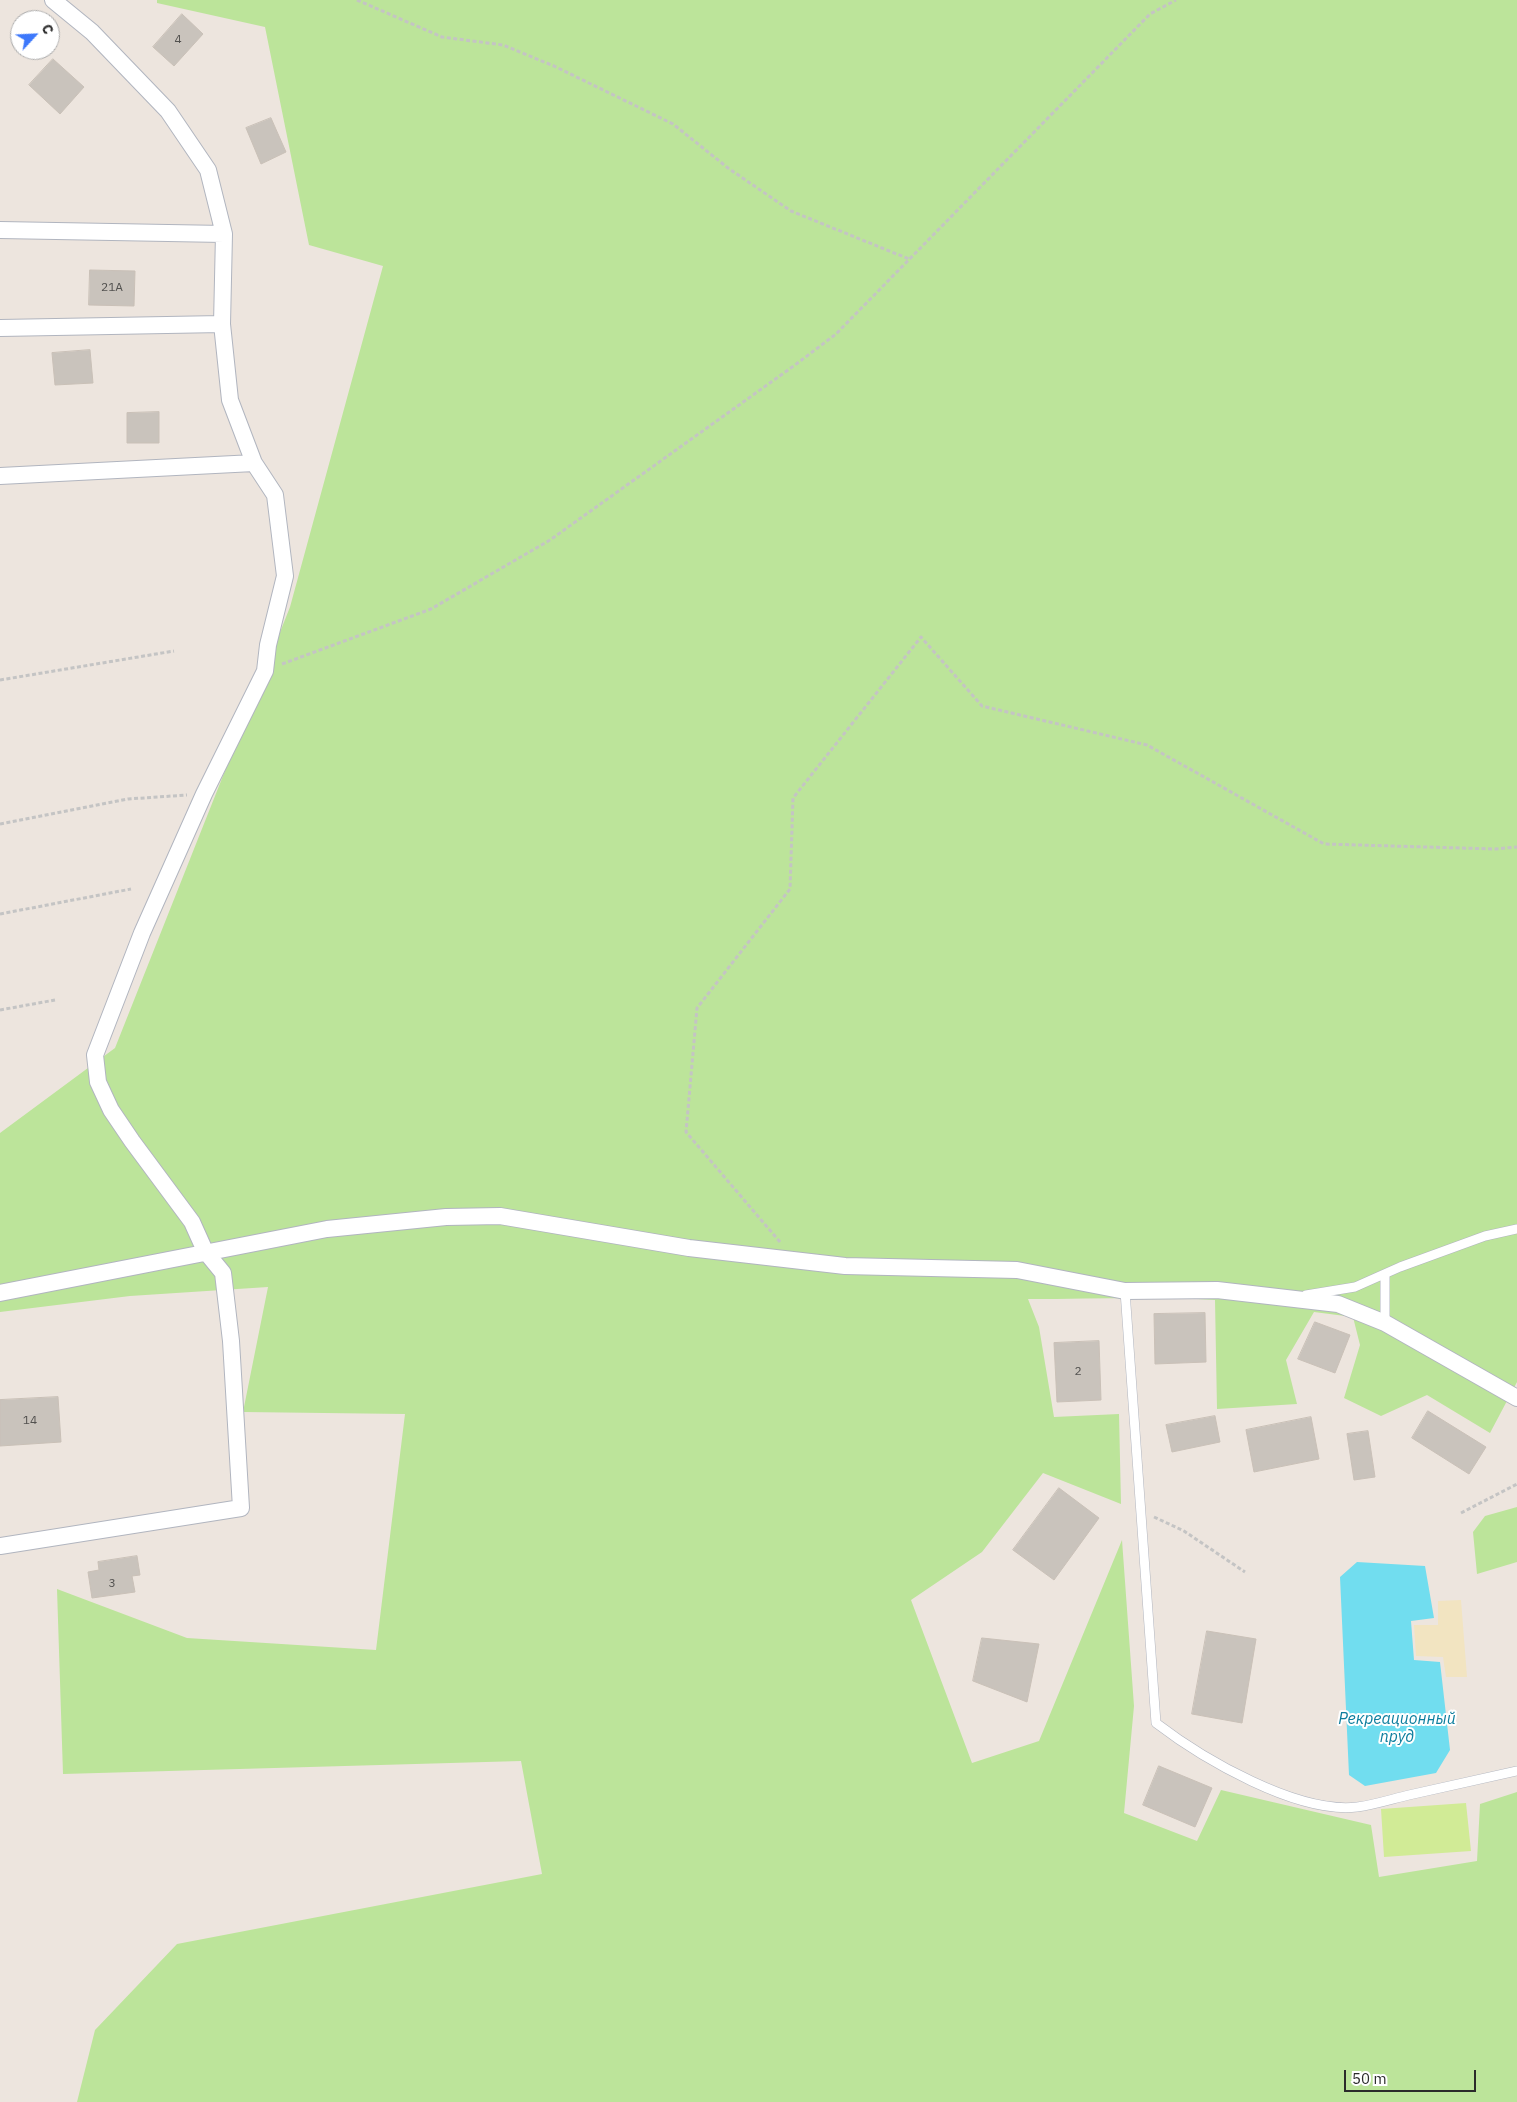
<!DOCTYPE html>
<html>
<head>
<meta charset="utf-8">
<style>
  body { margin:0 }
  #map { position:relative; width:1517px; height:2102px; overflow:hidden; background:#ede5de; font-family:"IBM Plex Sans",sans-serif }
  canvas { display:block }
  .north { position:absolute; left:10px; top:10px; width:50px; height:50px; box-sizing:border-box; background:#fff; border:1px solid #aaa; border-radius:50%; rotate:65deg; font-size:14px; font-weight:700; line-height:20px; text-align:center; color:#2b2b2b }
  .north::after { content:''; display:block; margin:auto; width:18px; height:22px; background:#3d78fb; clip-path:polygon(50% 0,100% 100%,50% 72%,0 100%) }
  .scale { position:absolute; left:1344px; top:2070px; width:132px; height:22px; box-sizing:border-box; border:2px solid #2b2b2b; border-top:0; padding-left:6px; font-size:15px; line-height:18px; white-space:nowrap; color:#2b2b2b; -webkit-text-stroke:4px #fff; paint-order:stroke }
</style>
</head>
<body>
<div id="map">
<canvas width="1517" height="2102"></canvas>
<div class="north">С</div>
<div class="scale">50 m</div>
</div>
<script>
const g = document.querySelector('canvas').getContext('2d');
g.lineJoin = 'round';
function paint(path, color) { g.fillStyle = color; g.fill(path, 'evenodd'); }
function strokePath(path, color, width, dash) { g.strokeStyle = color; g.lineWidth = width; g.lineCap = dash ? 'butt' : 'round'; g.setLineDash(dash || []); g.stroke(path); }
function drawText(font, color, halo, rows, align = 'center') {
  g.font = font + ' "IBM Plex Sans",sans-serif'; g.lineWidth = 4; g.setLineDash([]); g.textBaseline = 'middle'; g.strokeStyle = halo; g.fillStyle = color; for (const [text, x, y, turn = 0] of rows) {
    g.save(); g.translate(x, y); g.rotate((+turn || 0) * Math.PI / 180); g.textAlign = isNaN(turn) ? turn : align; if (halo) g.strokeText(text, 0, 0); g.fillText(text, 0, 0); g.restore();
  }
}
paint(new Path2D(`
  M157,0H1517V1382L1490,1433L1427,1395L1381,1416L1344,1398L1360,1345L1353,1317L1314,1312L1286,1360L1297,1404L1217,1409L1215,1300C1154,1296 1090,1299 1028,1299L1039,1327L1054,1417L1119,1414L1121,1504L1043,1473L982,1552L911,1600L972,1763L1039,1741L1122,1540L1134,1706L1124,1813L1197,1841L1221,1790L1371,1825L1379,1877L1477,1861L1480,1804L1517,1792V2102H77L95,2030L177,1944L542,1874L521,1761L63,1774L57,1589L187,1638L376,1650L405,1414L243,1412L268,1287L130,1296L0,1312V1133L115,1048L290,607L383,266L309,245L265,27L157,3Z
  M1517,1507V1562L1477,1574L1473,1532L1485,1516Z`), '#bce49a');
paint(new Path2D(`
  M1461,1600L1467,1677H1446L1443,1657L1416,1656L1414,1625H1438V1601Z`), '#f2e4c1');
paint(new Path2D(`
  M1466,1803L1471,1851L1384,1857L1381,1809Z`), '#d1eb96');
paint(new Path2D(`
  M1357,1562L1425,1566L1434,1618L1411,1621L1414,1660L1440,1662L1450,1750L1436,1773L1365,1786L1349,1775L1340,1577Z`), '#71ddef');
const building = new Path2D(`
  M182,14L203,34L174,66L153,47Z
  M53,59L84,87L60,114L29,85Z
  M271,118L286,152L261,164L246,128Z
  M90,270L135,271L134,306L89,305Z
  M90,350L93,383L55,385L52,353Z
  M159,412V443H127V413Z
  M1205,1313L1206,1362L1155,1364L1154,1314Z
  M1315,1322L1350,1335L1335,1373L1298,1359Z
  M1099,1341L1101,1400L1057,1402L1054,1343Z
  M58,1397L61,1442L0,1446V1400Z
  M1428,1411L1486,1447L1469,1474L1412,1438Z
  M1215,1416L1220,1442L1172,1452L1166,1425Z
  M1311,1417L1319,1459L1254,1472L1246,1430Z
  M1368,1431L1375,1477L1354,1480L1347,1434Z
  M1059,1488L1099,1518L1054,1580L1013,1550Z
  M137,1556L140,1575L132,1576L135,1592L92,1598L88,1572L99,1570L98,1562Z
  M1207,1631L1256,1639L1242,1723L1192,1714Z
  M982,1638L1039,1644L1027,1702L973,1681Z
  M1159,1766L1212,1788L1195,1827L1143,1805Z`);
paint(building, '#c9c3bc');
strokePath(building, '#c9c0b7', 1);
const service = new Path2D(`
  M1385,1274V1323
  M1125,1291L1156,1723C1203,1759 1297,1814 1357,1807C1374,1805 1392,1799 1409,1795C1445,1787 1481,1779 1517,1771
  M1306,1295L1355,1287L1400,1267L1485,1236L1517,1229`);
const minor = new Path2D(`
  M0,230L224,234
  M0,328L222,324
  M0,476L254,463
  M0,1293L327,1229L446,1217L500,1216L689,1248L845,1266L1017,1270L1125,1291L1217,1290L1338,1304L1385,1323L1517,1398
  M0,1546L241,1508L231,1341L223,1273L205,1251L192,1222L132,1141L111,1110L98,1082L95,1055L142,933L204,794L265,671L268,645L285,576L275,495L254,463L230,400L222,324L224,234L208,170L168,111L92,32L53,0`);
strokePath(service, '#b1b5bf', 10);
strokePath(minor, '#b1b5bf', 18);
strokePath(new Path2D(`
  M357,0L442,37L503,45L554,66L673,124L728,168L791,211L909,259
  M282,664L431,609L550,540L795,365L836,334L1150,14L1176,0
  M0,680L174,651
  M0,824L128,799L187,795
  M0,914L131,889
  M0,1010L55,1000
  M780,1242L686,1132L697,1008L790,889L793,798L921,637L982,706L1147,745L1324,844L1495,849L1517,847
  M1461,1513L1517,1484
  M1154,1517L1184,1531L1245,1572`), '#c4c4c4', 3, [4, 2.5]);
strokePath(service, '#fff', 9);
strokePath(minor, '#fff', 16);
drawText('12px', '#52514f', null, [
  ["4",178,40],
  ["21А",112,288],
  ["2",1078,1372],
  ["14",30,1421],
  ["3",112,1584]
]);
drawText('italic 16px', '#0d7e9e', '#fff', [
  ["Рекреационный",1397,1719],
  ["пруд",1397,1737]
]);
</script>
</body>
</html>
